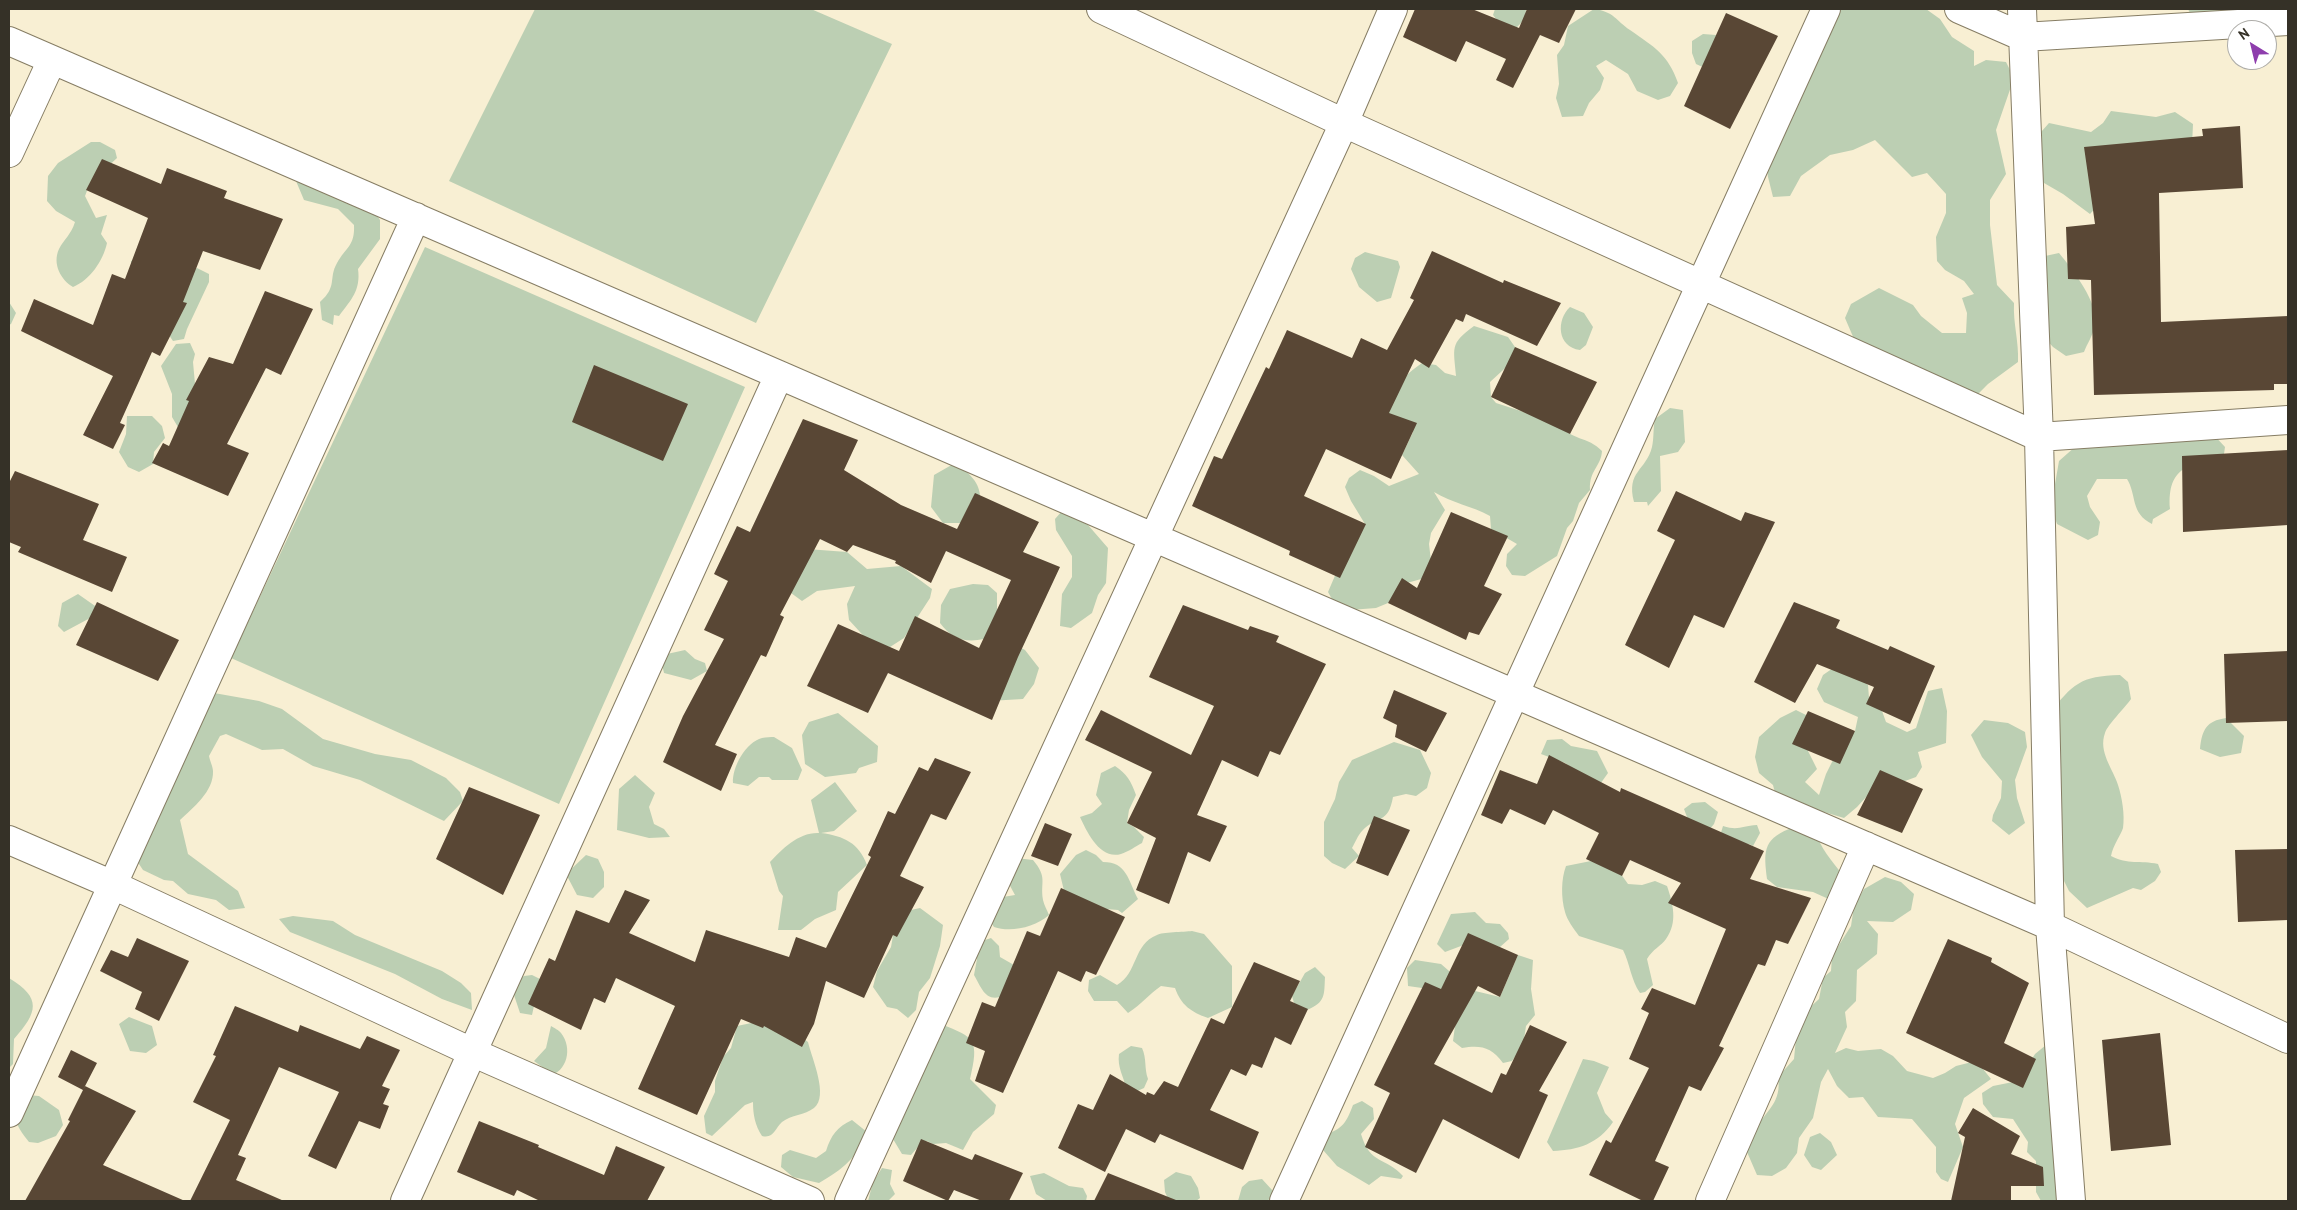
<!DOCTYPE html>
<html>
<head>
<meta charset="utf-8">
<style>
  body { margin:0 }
  #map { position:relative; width:2297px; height:1210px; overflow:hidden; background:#f8efd3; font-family:"PT Sans",sans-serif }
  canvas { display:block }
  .frame { position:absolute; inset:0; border:10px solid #353127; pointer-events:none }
  .north { position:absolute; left:2227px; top:20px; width:50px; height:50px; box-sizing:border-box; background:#fff; border:1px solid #aeada9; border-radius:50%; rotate:324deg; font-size:14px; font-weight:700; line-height:20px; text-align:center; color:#353127 }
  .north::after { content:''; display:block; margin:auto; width:18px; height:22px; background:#8e3ead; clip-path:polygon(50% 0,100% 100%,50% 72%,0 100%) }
</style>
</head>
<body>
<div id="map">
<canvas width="2297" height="1210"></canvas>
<div class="frame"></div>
<div class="north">N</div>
</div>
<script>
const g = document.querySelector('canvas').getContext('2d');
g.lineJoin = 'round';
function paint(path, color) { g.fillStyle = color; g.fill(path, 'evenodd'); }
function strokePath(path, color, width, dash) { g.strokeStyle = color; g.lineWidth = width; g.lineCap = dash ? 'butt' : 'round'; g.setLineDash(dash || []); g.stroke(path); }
paint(new Path2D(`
  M535,9H811L892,44L756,323L449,181Z
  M1495,9H1526C1526,17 1522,23 1516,28L1500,24L1493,15Z
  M1594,9C1615,12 1615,20 1630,30C1654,47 1668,54 1678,83L1670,96L1658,100L1637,91L1628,74L1606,60L1596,66L1604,78L1600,90L1589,103L1583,116L1562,117L1556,98L1559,84L1557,55L1564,45L1568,26Z
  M1838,9H1926L1940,19L1952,37L1974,51V66L1986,60L2006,62L2014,78L1996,130L2006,174L1990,200V225L1997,285L2014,303C2013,324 2019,341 2018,362L1988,384L1973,399L1857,346L1845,318L1851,304L1879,288L1913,305L1921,316L1942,333H1966L1967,313L1962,298L1974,294L1964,281L1945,270L1937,261L1936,237L1946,213V194L1927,173L1912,177L1875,140L1853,150L1830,155L1801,176L1790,196L1773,197L1768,177L1764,143L1784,102L1806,87L1818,50Z
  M2188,9H2220L2219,12L2191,15Z
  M1703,34L1716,35L1707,69L1696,64L1692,53V41Z
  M2111,111L2156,117L2175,112L2193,124L2192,146L2110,193L2090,214L2063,194L2044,183L2031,160L2034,140L2049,123L2091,132L2103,123Z
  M91,142H100L115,150L117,158L90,183L85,196L96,218L107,215L101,234L107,243C103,261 90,280 73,287C61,280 52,264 59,249C64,239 71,235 75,222L56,211L47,201L48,176L58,163Z
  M305,169L371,206L380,220V239L358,269C361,290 351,300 339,316L334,315L333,325L322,320L320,302C338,286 328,279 337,263C346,247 355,246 354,225L338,209L304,200L296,181Z
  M425,247L745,387L559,804L231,658Z
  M1365,252L1398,261L1400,267L1391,298L1377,302L1359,287L1351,269L1355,258Z
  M2059,253C2072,269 2100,304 2095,326C2093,335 2087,344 2084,352L2066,356L2053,347L2035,327L2036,258Z
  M139,258L182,273L197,268L209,274V282L187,329L184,339L173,341L132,281L131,261Z
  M9,302L16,313L11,324L9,325Z
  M1570,307L1584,313L1593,327L1586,345L1580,350C1557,347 1556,320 1570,307Z
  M1474,326L1508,337L1515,347L1514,360L1490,382L1491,397L1496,403L1558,423C1571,441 1588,436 1602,451C1601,467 1589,470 1590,490L1579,503L1573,521L1567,528L1557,556L1525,576L1512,575L1506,566L1507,554L1517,544L1491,529L1490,516C1472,506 1452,503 1434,492L1445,510L1431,533L1429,544L1431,561L1425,578L1403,584L1388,603L1376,608L1350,610L1337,608L1328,592L1340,564L1365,524L1351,501L1345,487L1349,478L1360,470L1374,476L1389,486L1419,474L1402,455L1413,432L1408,424H1383C1391,393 1395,382 1422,363L1436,365L1445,373L1456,376C1454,348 1449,344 1474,326Z
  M190,343L195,354L193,362L195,384L185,439L172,417V394L161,366L176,344Z
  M1670,408L1683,410L1685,442L1678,452L1660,456L1661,491L1648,506L1647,502H1634C1626,471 1646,471 1652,447C1654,439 1653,428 1655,419Z
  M127,416H152L162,426L165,438L154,452L153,464L139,472L128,467L119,452L126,434Z
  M2212,433L2225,447L2224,454C2190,466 2167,465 2170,509L2153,519L2152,524C2130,513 2137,495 2127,479H2097L2087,496L2090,507L2100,522L2098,535L2088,540L2057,524L2051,507L2059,461L2076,446L2136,442L2155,443Z
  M955,463C966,470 979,481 980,495L969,505L968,523H943L931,507L934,475Z
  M1062,511L1088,525L1108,548L1106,583L1098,595L1092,613L1071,628L1060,626L1062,594L1072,577V556L1056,530L1055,519Z
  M807,549L847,552L867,569L901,566L932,589L930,598L904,638L890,647L870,643L849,620L847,604L855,586L817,591L802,601L791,593Z
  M973,584L988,585L997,593V611L984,639C965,643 952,639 940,623L941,605L950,589Z
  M78,594L98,608L92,617L64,632L58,626L62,603Z
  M1010,642L1025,650L1039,668L1034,684L1023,699L989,701Z
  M685,650L695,659L705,663L707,671L691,680L664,673L661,660L667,654Z
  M1836,666L1853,672L1868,685L1869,698L1882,711L1886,722L1907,732L1916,728L1928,691L1942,688L1947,711L1946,743L1918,752L1922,767L1916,777L1905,781L1879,783L1857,807L1844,818L1824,812L1825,818L1817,836C1824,854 1836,865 1847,881L1833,901L1813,892L1777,887L1767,879C1764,853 1762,840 1789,829L1778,805L1773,785L1759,773L1755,757L1759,737L1780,718L1796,710L1806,715L1808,751L1817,769L1805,782L1819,795L1826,774L1838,750L1855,731L1858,717L1824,702L1817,689L1823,675Z
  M2120,675L2128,682L2131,699C2124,709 2108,724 2105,733C2098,752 2113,769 2118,785C2122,797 2125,815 2123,828C2121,835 2113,845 2111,856C2128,865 2140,860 2158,864L2161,872L2155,881L2141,890L2133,888L2087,908L2069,891L2056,865L2049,714C2073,684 2080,676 2120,675Z
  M214,693L259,701L282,709L323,739L375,754L411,760L446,778L460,792L463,801L444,821L360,780L313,766L283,749L262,750L226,734L220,736L209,756C210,761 213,767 213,771C214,791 193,808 180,820L188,854L238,891L245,908L229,910L216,900L188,894L173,881L164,880L143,870L137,861Z
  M838,713L878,746L877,762L859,768L856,773L825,777L805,764L802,735L809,722Z
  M2226,718L2244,736L2241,753L2220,757L2200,749C2202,730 2206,721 2226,718Z
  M1984,720L2008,723L2025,732L2027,747L2015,780L2017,798L2025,823L2009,835L1992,821L1993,815L2001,798L2002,781L1982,757L1971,735Z
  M774,737L792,748L802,770L798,780H772L769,777H759L748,786L733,783C732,767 746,742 762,738C766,737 771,737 774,737Z
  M1562,739L1571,746L1597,751L1608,773L1598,787L1565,763L1541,754L1547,740Z
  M1394,742L1420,750L1431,773L1427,788L1416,796L1406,794L1393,797C1388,825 1377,815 1362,831C1358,835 1355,843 1352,848L1359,856L1345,869L1332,863L1324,856V822L1335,799L1339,782L1352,760Z
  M1115,766C1127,774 1131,781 1136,795L1129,810L1127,823L1134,827L1144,837L1142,843C1136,846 1128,852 1121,854C1100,860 1087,832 1080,817L1092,813L1102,804L1096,795L1101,773Z
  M635,775L655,793L649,807L654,824L664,829L670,837L649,838L617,830L619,789Z
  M835,782L857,811L834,831L821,833C844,836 859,843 867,865L838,892L836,910L815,919L801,930H778L783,896L779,891L770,862C782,849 799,832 819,833L811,800Z
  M1705,802L1718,812L1714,824L1704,836L1690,825L1684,809L1692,803Z
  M1757,825L1760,833L1753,846L1749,844L1732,854L1719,839L1723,826C1738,831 1742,826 1757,825Z
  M1086,850L1096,855L1103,862C1127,862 1128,880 1138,899L1122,913L1118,910L1094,908L1065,895L1060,874L1076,855Z
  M586,855L598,859L604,872V887L593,898L577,895L566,874Z
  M1016,858L1033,860C1048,878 1040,881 1043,900C1044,905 1047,910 1049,915C1035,927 1011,933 994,927L990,921L997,898L1015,895L1003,873Z
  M1591,861L1618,870L1628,884L1642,885L1655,881L1667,886C1673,904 1678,922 1666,939C1661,946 1653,949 1647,959L1653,985L1645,992L1640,993C1631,980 1630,964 1623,950L1579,936C1574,929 1567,920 1565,912C1561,898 1561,879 1566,866Z
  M1885,877L1901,882L1914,894L1911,910L1893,922L1867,921L1878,934L1877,954L1857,970L1856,1001L1845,1012L1847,1027L1835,1053L1846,1048L1858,1051L1881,1049L1893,1056L1907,1071L1933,1078L1945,1073L1956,1066L1972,1062L1983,1069L1991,1079L1964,1098L1955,1124L1963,1147L1948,1182L1941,1179L1936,1172V1147L1912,1119L1878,1117L1863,1097L1849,1098L1837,1086L1828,1069L1821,1082L1813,1118L1799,1138L1797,1153L1786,1168L1772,1176L1757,1175L1747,1152C1749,1145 1751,1135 1755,1129C1767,1110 1782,1102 1778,1077L1794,1059L1797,1027L1805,1012L1819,999L1823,978L1831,971L1832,956L1851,926L1854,906L1864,889Z
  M920,908L943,925L940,946L930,978L919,992L916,1010L908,1018L897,1009L887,1007L873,987L877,971L891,947L894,930L911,910Z
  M1475,912L1486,923L1500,924L1508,933L1509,939L1500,947L1469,943L1445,952L1437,944L1451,914Z
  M293,916L333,921L355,935L442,971L461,983L471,993L472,1010L442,999L395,974L290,932L279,919Z
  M1192,931L1204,934L1232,966V1007L1208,1018C1191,1012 1181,1005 1175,988L1161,986C1149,994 1141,1005 1128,1013L1117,1001H1094L1088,991L1089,980L1100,975L1117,985C1138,973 1133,944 1157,935C1162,932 1184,932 1192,931Z
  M991,938L999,946L1000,957L1014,965L1000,997C985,1001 981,987 974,975L977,959L971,947L979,942Z
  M1518,955L1533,960L1531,989L1535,1015L1526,1026L1523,1046L1512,1061L1503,1063C1491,1047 1481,1045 1462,1048L1453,1041L1455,1026L1464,1009L1422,988L1408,986L1407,968L1415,960L1441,964L1471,990L1500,997Z
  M1315,967L1325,977C1324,995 1326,1002 1307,1010L1308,1009H1302L1294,1003L1292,996L1305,973Z
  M532,975L540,979L532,1015L520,1013L513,992L514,983L524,976Z
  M9,978C42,998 38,1012 14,1039L13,1064L9,1068Z
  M129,1017L152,1026L157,1045L146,1053L130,1051L119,1024Z
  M761,1021L786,1038L804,1039L808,1042C812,1059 829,1096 814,1108C805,1115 791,1115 782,1122C775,1128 774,1139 762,1136C755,1125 753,1115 753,1102L745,1105L712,1136L706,1133L704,1116L715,1092V1081L723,1057L731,1048L737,1026Z
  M940,1024C976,1037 979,1041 970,1079L996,1105L994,1114L973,1132L963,1150L946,1143L933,1144L927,1141L918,1147L911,1155L902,1154L890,1134L909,1096L917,1088L913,1079Z
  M551,1026C554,1028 559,1030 561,1033C573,1048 567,1072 549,1076L545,1069L534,1061L546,1048Z
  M2046,1045L2063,1201H2041L2036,1192V1161L2027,1152L2028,1142L2013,1119L1993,1117L1983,1104L1982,1093L1993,1086L2018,1081L2035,1054Z
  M1131,1046L1142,1048C1147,1059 1144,1068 1148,1079L1144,1088L1133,1093L1126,1089C1124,1076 1117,1068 1119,1054Z
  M1583,1059L1594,1061L1609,1067L1597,1093L1605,1113L1613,1122C1598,1144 1578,1150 1553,1151L1547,1142Z
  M27,1095L39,1096L59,1110L63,1125L56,1136L38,1143L29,1142C22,1133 17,1127 15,1116Z
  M1362,1101L1373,1108L1374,1119L1361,1134C1370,1165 1386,1157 1403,1176L1401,1179L1381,1176L1369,1185L1337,1166L1323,1150L1324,1135C1343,1129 1346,1123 1353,1105Z
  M852,1120L867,1132C858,1157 842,1170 819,1183L793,1177L781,1167L782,1155L790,1150L816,1158L826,1151C831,1135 837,1127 852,1120Z
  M1820,1133L1831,1142L1837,1155L1821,1170L1812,1167L1804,1155L1810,1137Z
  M882,1168L892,1170L890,1184L895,1194L888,1201H868L873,1182Z
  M1176,1172L1191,1176L1198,1188L1200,1198L1196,1201H1169L1165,1192L1164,1180Z
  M1044,1173L1069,1186L1083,1188L1087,1196L1086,1201H1047L1036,1194L1030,1176Z
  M1262,1179L1273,1191L1268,1201H1238L1242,1187L1249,1181Z`), '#bccfb3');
paint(new Path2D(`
  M1415,9H1472L1519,28L1527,9H1576L1559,43L1540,35L1513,88L1496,80L1506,59L1466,41L1456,62L1403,37Z
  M1726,13L1778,36L1730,129L1684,106Z
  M2240,126L2243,188L2159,193L2161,322L2288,316V384H2274V390L2094,395L2091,280L2068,279L2066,227L2095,224L2084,147L2203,136L2202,129Z
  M102,159L161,184L167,168L227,191L224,198L283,219L260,270L203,251L183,302L187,303L160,356L152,352L120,423L125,425L113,449L83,435L113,376L21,331L34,299L93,325L112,274L125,279L148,218L86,190Z
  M1432,251L1503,283L1504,280L1561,303L1537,346L1466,314L1463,322L1456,319L1429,368L1415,359L1389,413L1417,423L1391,479L1326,449L1304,496L1366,524L1340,578L1289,555L1290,551L1192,506L1214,456L1222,459L1266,367L1269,369L1287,330L1352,358L1361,338L1387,350L1414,300L1410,298Z
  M265,291L313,309L281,375L266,368L227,444L249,453L228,496L152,463L163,443L169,446L189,401L186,400L209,357L233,364Z
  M1515,347L1597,382L1570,434L1491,397Z
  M594,365L688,404L663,461L572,422Z
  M803,419L858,440L844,470L901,505L957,529L975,493L1039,522L1023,552L1060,567L1018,657L992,720L888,673L868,713L807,686L838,624L899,651L915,616L979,648L1011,580L946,551L931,583L895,563L896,561L853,545L847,552L820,539L780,615L784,617L766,657L761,655L715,745L737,754L721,791L663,762L683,716L724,639L704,630L728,581L714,574L737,526L750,532Z
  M2288,450V525L2183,532L2182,456Z
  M15,471L99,504L83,540L127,557L112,592L18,552L21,547L9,542V483Z
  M1676,491L1741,521L1745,512L1775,522L1724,628L1694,615L1669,668L1625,645L1675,540L1657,531Z
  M1451,512L1508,536L1484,586L1502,594L1479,635L1469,632L1466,640L1388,603L1402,578L1417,588Z
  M97,602L179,640L158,681L76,645Z
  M1794,602L1840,620L1836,628L1888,650L1890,646L1935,666L1910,724L1866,704L1874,687L1817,664L1795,703L1754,682Z
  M1183,605L1248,630L1250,626L1279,636L1276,642L1326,664L1280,755L1270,751L1258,777L1222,760L1197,815L1227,826L1210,862L1188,852L1169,904L1136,890L1156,838L1127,823L1152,772L1085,740L1101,710L1191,755L1214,706L1149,677Z
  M2288,651V721L2226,723L2224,654Z
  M1394,690L1447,713L1426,752L1395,737L1397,725L1383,718Z
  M1808,711L1855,731L1840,764L1792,744Z
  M1549,755L1620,792L1621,788L1764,851L1750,879L1811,898L1788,944L1776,940L1765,966L1758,964L1719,1046L1724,1048L1701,1091L1689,1086L1655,1161L1669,1167L1653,1201H1643L1589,1175L1606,1140L1611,1143L1649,1068L1629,1059L1649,1013L1641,1009L1652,988L1695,1005L1726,929L1668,903L1681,883L1630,860L1622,876L1586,859L1599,833L1553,810L1545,825L1510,809L1502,824L1481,815L1500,770L1537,784Z
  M935,758L971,772L946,820L931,814L900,876L924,887L897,937L893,935L864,998L826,981L814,1024L802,1047L764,1026L763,1028L741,1019L697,1115L638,1089L675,1006L616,978L605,1003L594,998L581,1030L528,1004L549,958L555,961L576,910L609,923L625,890L650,900L629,933L695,962L706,930L789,957L796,937L826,948L871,857L868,855L888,811L895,814L919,767L928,771Z
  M1880,770L1923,789L1902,833L1857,815Z
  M469,787L540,815L503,895L436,859Z
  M1374,816L1410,830L1388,876L1356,863Z
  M1045,823L1072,834L1058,866L1031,856Z
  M2288,849V920L2238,922L2235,850Z
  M1061,888L1125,917L1096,975L1086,971L1081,982L1058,971L1003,1093L975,1081L985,1051L966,1043L982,1002L995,1007L1027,931L1040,936Z
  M1468,933L1518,955L1500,997L1478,986L1434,1064L1492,1093L1501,1073L1506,1075L1530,1025L1567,1042L1539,1091L1548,1095L1519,1159L1443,1119L1416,1173L1365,1147L1390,1093L1374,1085L1425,982L1441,989Z
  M137,938L189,961L159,1021L135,1009L142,992L100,971L111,950L128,957Z
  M1948,939L1992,958L1991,962L2029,983L2004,1043L2036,1059L2023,1088L1906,1033Z
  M1254,962L1300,981L1290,1001L1308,1009L1291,1045L1275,1037L1262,1068L1252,1064L1246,1076L1231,1069L1210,1110L1259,1132L1243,1170L1160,1134L1155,1143L1126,1129L1105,1172L1058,1148L1078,1104L1093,1110L1110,1074L1146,1095L1147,1092L1154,1095L1164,1081L1178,1087L1211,1018L1224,1024Z
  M235,1006L298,1032L300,1025L360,1049L367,1036L400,1050L382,1086L390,1089L383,1104L389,1106L380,1129L359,1121L336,1169L308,1156L339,1092L279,1067L238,1155L246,1158L236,1180L284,1201H190L230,1120L193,1102L216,1056L213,1055Z
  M2160,1033L2171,1145L2111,1151L2102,1040Z
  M71,1050L97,1063L83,1090L58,1077Z
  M85,1086L136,1111L103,1165L185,1201H25L70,1121L68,1120Z
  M1973,1108L2020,1136L2011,1154L2043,1167L2044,1186H2011V1201H1951L1965,1137L1958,1133Z
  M479,1121L539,1145L538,1147L604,1175L616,1146L665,1167L647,1201H540L517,1190L514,1196L457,1172Z
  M921,1139L972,1160L975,1154L1023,1173L1009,1201H982L954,1190L948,1201L903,1181Z
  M1108,1173L1176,1200V1201H1094Z`), '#594735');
const street = new Path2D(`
  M1101,9L1344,123L2039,437L2288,420
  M1959,9L2023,37L2288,21
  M2022,9L2039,437L2050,926L2071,1201
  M9,41L2050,926L2288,1039
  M9,153L52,60
  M9,840L113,885L474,1053L810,1201
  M9,1113L416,217
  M405,1201L779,375
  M849,1201L1344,123L1393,9
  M1284,1201L1826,9
  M1710,1201L1866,846`);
strokePath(street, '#867d64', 30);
strokePath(street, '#fff', 28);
</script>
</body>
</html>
